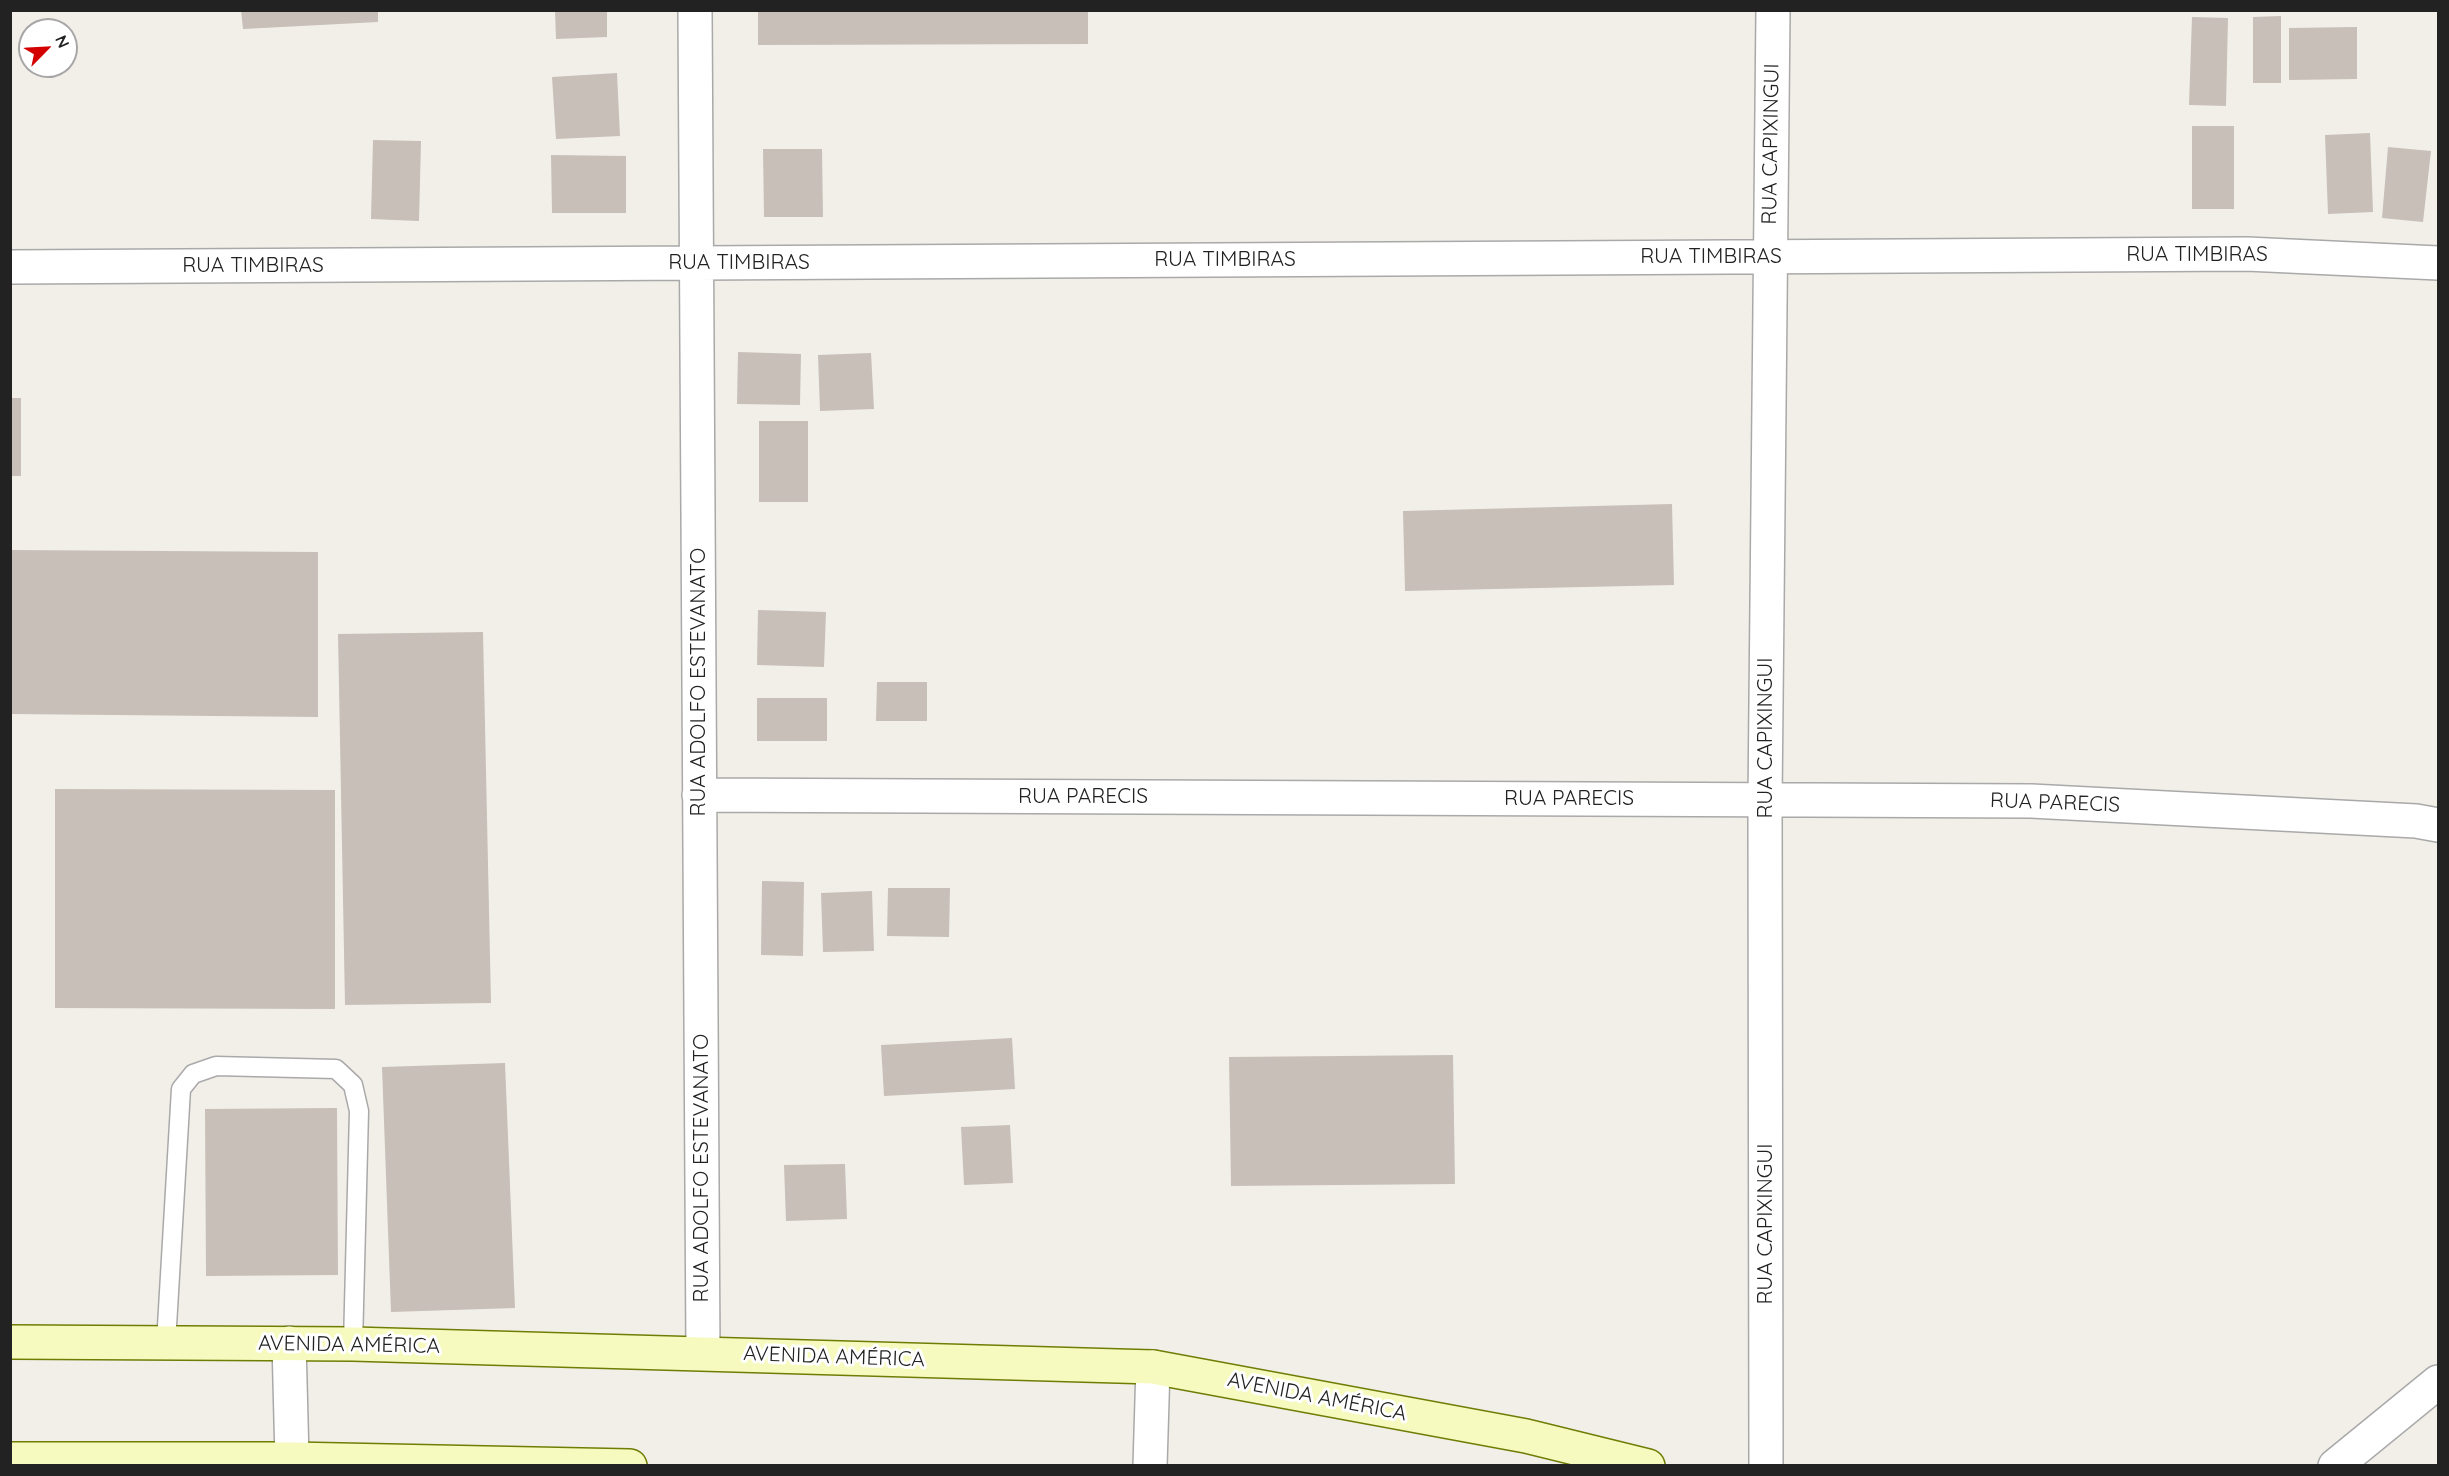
<!DOCTYPE html>
<html>
<head>
<meta charset="utf-8">
<style>
  body { margin:0 }
  #map { position:relative; width:2449px; height:1476px; overflow:hidden; background:#f2efe9; font-family:Quicksand,sans-serif }
  canvas { display:block }
  .frame { position:absolute; inset:0; border:12px solid #222; pointer-events:none }
  .north { position:absolute; left:18px; top:18px; width:60px; height:60px; box-sizing:border-box; background:#fff; border:2px solid #a7a7a7; border-radius:50%; rotate:66deg; font-size:16px; font-weight:700; line-height:24px; text-align:center; color:#222 }
  .north::after { content:''; display:block; margin:auto; width:21px; height:27px; background:#d40000; clip-path:polygon(50% 0,100% 100%,50% 72%,0 100%) }
</style>
</head>
<body>
<div id="map">
<canvas width="2449" height="1476"></canvas>
<div class="frame"></div>
<div class="north">N</div>
</div>
<script>
const g = document.querySelector('canvas').getContext('2d');
g.lineJoin = 'round';
function paint(path, color) { g.fillStyle = color; g.fill(path, 'evenodd'); }
function strokePath(path, color, width, dash) { g.strokeStyle = color; g.lineWidth = width; g.lineCap = dash ? 'butt' : 'round'; g.setLineDash(dash || []); g.stroke(path); }
function drawText(font, color, halo, rows, align = 'center') {
  g.font = font + ' Quicksand,sans-serif'; g.lineWidth = 6; g.setLineDash([]); g.textBaseline = 'middle'; g.strokeStyle = halo; g.fillStyle = color; for (const [text, x, y, turn = 0] of rows) {
    g.save(); g.translate(x, y); g.rotate((+turn || 0) * Math.PI / 180); g.textAlign = isNaN(turn) ? turn : align; if (halo) g.strokeText(text, 0, 0); g.fillText(text, 0, 0); g.restore();
  }
}
paint(new Path2D(`
  M241,10H378V22L243,29Z
  M555,10H607V37L556,39Z
  M758,10H1088V44L758,45Z
  M2281,16V83H2253V17Z
  M2192,17L2228,18L2226,106L2189,105Z
  M2357,27V79L2289,80V28Z
  M617,73L620,136L556,139L552,77Z
  M2192,126H2234V209H2192Z
  M2370,133L2373,212L2328,214L2325,135Z
  M373,140L421,141L419,221L371,219Z
  M2388,147L2431,151L2423,222L2382,218Z
  M763,149H822L823,217H764Z
  M551,155L626,156V213H552Z
  M738,352L801,354L800,405L737,404Z
  M871,353L874,409L820,411L818,355Z
  M10,398H21V476H10Z
  M759,421H808V502H759Z
  M1672,504L1674,585L1405,591L1403,511Z
  M10,550L318,552V717L10,714Z
  M758,610L826,612L824,667L757,665Z
  M483,632L491,1003L345,1005L338,634Z
  M877,682H927V721H876Z
  M757,698H827V741H757Z
  M55,789L335,790V1009L55,1008Z
  M762,881L804,882L803,956L761,955Z
  M888,888H950L949,937L887,936Z
  M872,891L874,951L823,952L821,893Z
  M1012,1038L1015,1089L884,1096L881,1045Z
  M1453,1055L1455,1184L1231,1186L1229,1057Z
  M505,1063L515,1308L391,1312L382,1067Z
  M337,1108L338,1275L206,1276L205,1109Z
  M1010,1125L1013,1183L964,1185L961,1127Z
  M845,1164L847,1219L786,1221L784,1165Z`), '#c7bfb8');
const service = new Path2D(`
  M166,1343L181,1089L193,1074L216,1066L336,1069L353,1085L359,1111L353,1344`);
const minor = new Path2D(`
  M695,10L703,1353
  M10,267L2247,254L2438,263
  M699,795L2031,801L2416,821L2438,825
  M289,1343L292,1459L289,1466
  M1150,1466L1153,1367
  M1766,1466L1765,800L1773,10
  M2335,1466L2438,1382`);
const secondary = new Path2D(`
  M10,1342L353,1344L1153,1367L1526,1436L1648,1466
  M10,1459H292L630,1466`);
strokePath(service, '#a9a9a9', 21);
strokePath(minor, '#a9a9a9', 36);
strokePath(secondary, '#707d05', 36);
strokePath(service, '#fff', 18);
strokePath(minor, '#fff', 33);
strokePath(secondary, '#f7fabf', 33);
drawText('21px', '#222', '#fff', [
  ["RUA CAPIXINGUI",1771,144,-89],
  ["RUA TIMBIRAS",2197,255],
  ["RUA TIMBIRAS",1711,257],
  ["RUA TIMBIRAS",1225,260],
  ["RUA TIMBIRAS",739,263],
  ["RUA TIMBIRAS",253,266],
  ["RUA ADOLFO ESTEVANATO",699,682,-90],
  ["RUA CAPIXINGUI",1766,738,-90],
  ["RUA PARECIS",1083,797],
  ["RUA PARECIS",1569,799],
  ["RUA PARECIS",2055,803,2],
  ["RUA ADOLFO ESTEVANATO",702,1168,-90],
  ["RUA CAPIXINGUI",1766,1224,-90],
  ["AVENIDA AMÉRICA",349,1345,1],
  ["AVENIDA AMÉRICA",834,1357,2],
  ["AVENIDA AMÉRICA",1317,1397,11]
]);
</script>
</body>
</html>
